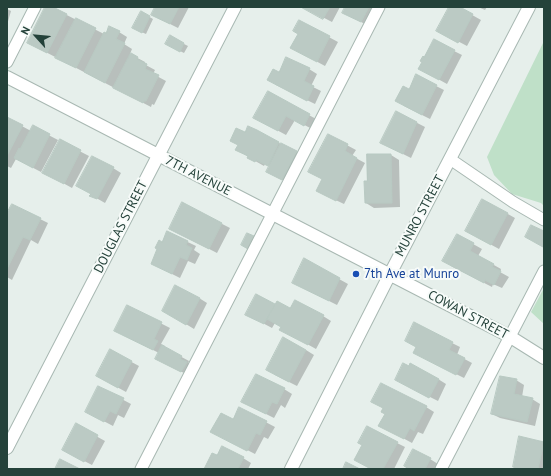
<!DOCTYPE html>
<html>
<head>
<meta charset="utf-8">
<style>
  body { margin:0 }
  #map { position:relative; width:551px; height:476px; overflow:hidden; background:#e6efeb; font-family:"PT Sans",sans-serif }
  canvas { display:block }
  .frame { position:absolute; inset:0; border:8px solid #24423a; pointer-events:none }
  .north { position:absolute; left:16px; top:16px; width:40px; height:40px; -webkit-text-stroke:3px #f7fbf9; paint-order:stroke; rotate:297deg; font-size:11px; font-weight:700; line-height:16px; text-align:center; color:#24423a }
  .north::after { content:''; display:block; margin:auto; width:14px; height:18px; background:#24423a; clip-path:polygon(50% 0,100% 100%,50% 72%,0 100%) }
</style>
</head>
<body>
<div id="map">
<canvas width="551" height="476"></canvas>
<div class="frame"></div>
<div class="north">N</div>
</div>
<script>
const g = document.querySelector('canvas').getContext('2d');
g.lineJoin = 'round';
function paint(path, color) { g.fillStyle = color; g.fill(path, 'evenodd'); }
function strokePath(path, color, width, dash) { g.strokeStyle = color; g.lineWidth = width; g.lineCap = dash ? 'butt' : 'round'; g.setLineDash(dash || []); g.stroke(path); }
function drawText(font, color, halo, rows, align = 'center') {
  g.font = font + ' "PT Sans",sans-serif'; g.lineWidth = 4; g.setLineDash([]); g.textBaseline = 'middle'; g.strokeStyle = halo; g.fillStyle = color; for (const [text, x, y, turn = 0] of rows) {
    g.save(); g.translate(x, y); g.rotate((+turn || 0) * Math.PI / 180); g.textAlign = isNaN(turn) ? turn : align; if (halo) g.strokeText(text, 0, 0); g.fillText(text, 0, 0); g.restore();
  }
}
paint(new Path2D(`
  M544,41V206L541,203L512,194L494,175L487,157Z
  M544,288V324L531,312Z`), '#bfe0c8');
paint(new Path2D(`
  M46,7H51L104,34L119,32L127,37L124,44L132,49L130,54L145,62L144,64L155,70L153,74L166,81L154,105L152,104L151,107L36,47Z
  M156,7H189L178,28L160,19Z
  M303,7H340L332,22Z
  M346,7H370L377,11L369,26L351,17Z
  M450,7H458L481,20L467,46L446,35Z
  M478,7H487L485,10Z
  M7,9L11,11L7,25Z
  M141,12L153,19L146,34L137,30Z
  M299,21L338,42L325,66L299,52Z
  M170,37L188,46L184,53L166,44Z
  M454,51L462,55L447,84L427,73Z
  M309,69L317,74L311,86L321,91L315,104L276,85L279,73Z
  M436,86L444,90L430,119L404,106L409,90Z
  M268,93L318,120L312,129L295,120L286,135L262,122Z
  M396,112L425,127L411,158L389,147Z
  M7,118L31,131L33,127L58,140L41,172L16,159L11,168L7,166Z
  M257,131L305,157L290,184L275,176L270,166L265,164L264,166L257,162L237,150L245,133Z
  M328,135L356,150L352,156L365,163L344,204L325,195L323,179Z
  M60,141L89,156L72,188L52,177Z
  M391,155L399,160L400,207L374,208L366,203L368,182Z
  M113,168L121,173L105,203L91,195Z
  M483,200L515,218L499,249L466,231Z
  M183,204L230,228L217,253L178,233Z
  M7,215L40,219L48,223L38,244L31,240L12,280L7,277Z
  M167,232L196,246L194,250L200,254L195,264L188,261L180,278L160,268L162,243Z
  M457,235L482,249L478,256L501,269L500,272L509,277L502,288L493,284L492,287L451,266Z
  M305,260L348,284L337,305L301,287Z
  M257,295L276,305L323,316L331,321L316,349L289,334L282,326L275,323L272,328L255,319Z
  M199,298L207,303L194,329L163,310Z
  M127,306L170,328L161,344L165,346V348L189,361L188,364L194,367L190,376L164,363L159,353L123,335Z
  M452,343L460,347L457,355L472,363L464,378L422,357Z
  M306,350L314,355L297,386L275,375Z
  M111,351L139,366L126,392L97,376Z
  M438,379L446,384L438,401L404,384Z
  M516,380L524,385L522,397L532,399L540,404L535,426L500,418L492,414Z
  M284,389L292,394L285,408L281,405L274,418L250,406Z
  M116,396L131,404L124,418L118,415L113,426L94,416Z
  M426,407L434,412L423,434L418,432L412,443L388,430L384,408Z
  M239,408L275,427L268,439L264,437L255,454L220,436L233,420Z
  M76,425L105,441L92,465L63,450Z
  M520,437L544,443V469H517L514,467Z
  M397,443L405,447L394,469H372Z
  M217,456L243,458L251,463L248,469H205Z
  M430,459L438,464L435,469H410Z`), '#0003');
const building = new Path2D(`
  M45,7H53L67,14L47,53L27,43Z
  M155,7H179L170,24L151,15Z
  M301,7H330L323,19Z
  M345,7H369L361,22L342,13Z
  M449,7H460L473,14L458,43L436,31Z
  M141,11L150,16L142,33L132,28Z
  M76,18L96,28L76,68L55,58Z
  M299,20L330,36L317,62L290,48L298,34L293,31Z
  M109,26L120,31L116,39L125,43L105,83L84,72L104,32L106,33Z
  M170,35L184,43L180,52L165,44Z
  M434,39L455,50L439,80L418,69L422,62L420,61L423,56L424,57Z
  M131,53L138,57L137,59L147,64L145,69L159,75L146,101H144L143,103L113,88Z
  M286,57L310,68L304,81L314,86L307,101L267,80L273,69L279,72Z
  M416,74L437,85L422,115L395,101L403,86L409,89Z
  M268,91L310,114L304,126L286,116L278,131L253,118Z
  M396,111L417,122L403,154L380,143Z
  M7,117L23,125L7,156Z
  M33,125L50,134L33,168L14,158L19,148L20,149Z
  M248,126L257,130L279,142L268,166L256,160L255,162L247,158L248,156L235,150L238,145L230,141L236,128L245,132Z
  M328,134L348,144L345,151L357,158L336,201L316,191L322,179L308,172Z
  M60,139L81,150L64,184L42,173Z
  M281,143L297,151L282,180L266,172Z
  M367,154H391L392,203H365L364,181H367Z
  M92,156L114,167L97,199L89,196L91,194L76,186Z
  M482,199L508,213L491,245L465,231Z
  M182,202L222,223L209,249L169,229Z
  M12,204L41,218L30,240L23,237L7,269V213Z
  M531,225L544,231L543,247L525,237Z
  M167,231L188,241L186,245L192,248L187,260L180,257L172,274L151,264L157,249L155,248L159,240L162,242Z
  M247,233L254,236L248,249L241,245Z
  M457,234L474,243L470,251L494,264L492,267L501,271L494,285L485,280L484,283L442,261Z
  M304,258L340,278L329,301L292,283Z
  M175,285L200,298L186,325L162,311Z
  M256,294L275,304L264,324L245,315Z
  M295,300L324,315L308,345L279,330L281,327L267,319L277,301L290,308Z
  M127,305L162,322L154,339L158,341L153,350L114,331Z
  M414,322L453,342L449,350L465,358L456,375L413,353L416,347L405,341Z
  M283,337L306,350L289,382L266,370Z
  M162,345L182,356L180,359L187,362L181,372L155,359Z
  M110,349L132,361L118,388L96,376Z
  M403,363L409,366L410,363L439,379L429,398L395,380Z
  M256,374L285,388L277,404L272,402L266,414L241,402Z
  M500,376L517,379L514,394L533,398L527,422L491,414Z
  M381,383L427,406L414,431L410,428L404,439L378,426L385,414L381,412L383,408L371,402Z
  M98,386L124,398L116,414L110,411L104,422L85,412Z
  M239,407L267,421L260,435L256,433L247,451L210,432L221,413L233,419Z
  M76,423L98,435L84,462L62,450Z
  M367,426L398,442L383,469H371L354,460L362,445L358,443Z
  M519,436L544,442L538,469H520L513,467Z
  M222,446L244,457L238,469H204L212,453L217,455Z
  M413,449L431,458L425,469H409L404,466Z
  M60,459L80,469H55Z
  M346,462L360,469H343Z`);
paint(building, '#bbcac4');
strokePath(building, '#b8c9c2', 1);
const lane = new Path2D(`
  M7,62L35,7
  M450,159L513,202L544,220
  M141,469L379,7
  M441,469L544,271`);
const street = new Path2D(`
  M7,77L509,336L544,358
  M7,448L235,7
  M291,469L390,274L529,7`);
strokePath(lane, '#a8b8b2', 13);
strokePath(street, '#a8b8b2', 14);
strokePath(lane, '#fff', 11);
strokePath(street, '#fff', 12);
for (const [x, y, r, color] of [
  [356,274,4,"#1a4fb4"]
]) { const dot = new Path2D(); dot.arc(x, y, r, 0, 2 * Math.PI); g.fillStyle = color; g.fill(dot); strokePath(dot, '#f7fbf9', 1.5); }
drawText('13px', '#24423a', '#f7fbf9', [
  ["7TH AVENUE",198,176,27],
  ["MUNRO STREET",420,216,-62],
  ["DOUGLAS STREET",121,227,-63],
  ["COWAN STREET",468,315,28]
]);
drawText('13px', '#164399', '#f7fbf9', [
  ["7th Ave at Munro",364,274]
], 'left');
</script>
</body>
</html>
